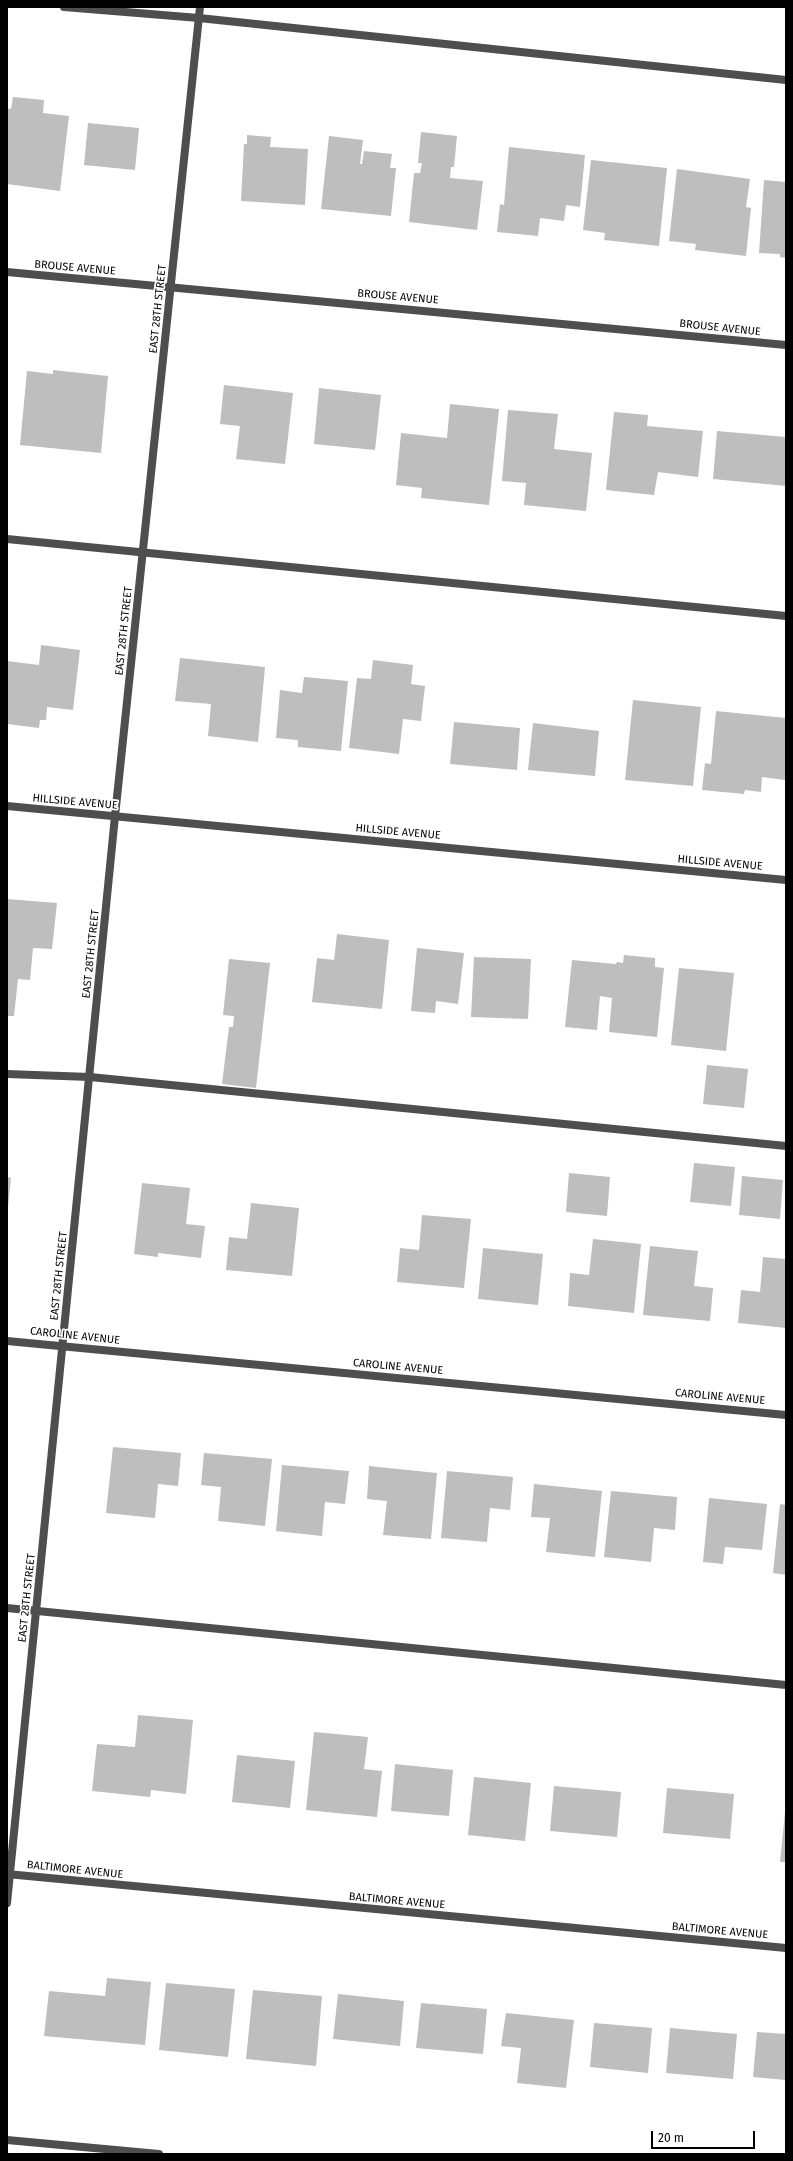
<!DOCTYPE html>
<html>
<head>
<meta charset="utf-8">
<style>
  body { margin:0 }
  #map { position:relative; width:793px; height:2161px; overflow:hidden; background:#fff; font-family:"Fira Sans",sans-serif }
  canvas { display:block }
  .frame { position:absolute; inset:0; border:8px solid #000; pointer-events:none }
  .scale { position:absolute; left:651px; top:2131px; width:104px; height:18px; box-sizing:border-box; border:2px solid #000; border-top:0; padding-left:5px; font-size:12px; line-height:14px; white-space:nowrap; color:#000; -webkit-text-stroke:3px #fff; paint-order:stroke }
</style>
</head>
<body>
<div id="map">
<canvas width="793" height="2161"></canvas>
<div class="frame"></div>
<div class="scale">20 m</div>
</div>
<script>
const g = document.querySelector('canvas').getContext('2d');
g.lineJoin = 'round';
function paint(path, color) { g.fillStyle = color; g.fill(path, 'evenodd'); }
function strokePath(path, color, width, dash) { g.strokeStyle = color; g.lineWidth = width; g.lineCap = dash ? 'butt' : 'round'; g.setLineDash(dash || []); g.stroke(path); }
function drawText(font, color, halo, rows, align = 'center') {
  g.font = font + ' "Fira Sans",sans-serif'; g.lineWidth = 3.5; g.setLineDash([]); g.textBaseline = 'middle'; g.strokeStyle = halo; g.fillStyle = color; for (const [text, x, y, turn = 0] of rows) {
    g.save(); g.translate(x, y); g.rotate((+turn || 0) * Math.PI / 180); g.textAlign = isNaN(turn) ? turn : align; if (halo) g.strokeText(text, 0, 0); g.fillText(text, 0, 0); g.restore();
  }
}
paint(new Path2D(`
  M13,97L44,100L43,113L69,116L60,191L7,184V108L11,109Z
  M88,123L139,128L135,170L84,165Z
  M421,132L457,136L454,167H451L450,178L483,181L477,230L409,222L414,173H420L422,163H418Z
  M247,135L271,137L270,147L308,149L305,205L241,201L244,144H247Z
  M329,136L363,140L360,164H362L364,151L392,154L390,168H396L391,216L321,209Z
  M509,147L585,155L580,207L566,205L564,221L540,218L538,236L497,232L500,204L504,205Z
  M591,160L667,168L659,246L604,240L605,233L583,230Z
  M677,169L750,179L746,207L751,208L746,256L695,250L696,244L669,241Z
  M764,180L786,182V258L780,257V254L759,253Z
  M53,370L108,376L101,453L20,445L27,371L53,374Z
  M224,385L293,393L285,464L236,459L240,426L220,424Z
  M319,388L381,395L375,450L314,444Z
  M450,404L499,409L489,505L421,498L422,488L396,485L401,433L447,438Z
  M508,410L558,414L554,449L592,453L586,511L524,505L526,483L502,481Z
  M614,412L648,415L647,426L703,431L698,477L658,472L654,495L606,490Z
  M717,431L786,437V486L713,479Z
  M41,645L80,650L73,710L47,707L46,720H40L39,728L7,724V661L39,665Z
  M180,658L265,667L258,742L208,736L211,704L175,701Z
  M373,660L413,665L411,684L425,686L421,721L403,719L399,754L349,748L357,678L371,679Z
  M304,677L348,681L341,751L298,747V740L276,738L280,690L302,693Z
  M633,700L701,707L693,786L625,780Z
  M716,711L786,718L785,780L762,777L761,792L745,790L744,794L702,790L705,763L711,764Z
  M454,722L520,728L517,770L450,764Z
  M533,723L599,731L595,776L528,770Z
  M7,899L57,903L52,949L33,948L30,980L18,979L14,1016H7Z
  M337,934L389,940L382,1009L312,1002L317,958L334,960Z
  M417,948L464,953L458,1004L436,1001L435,1013L411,1011Z
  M624,955L655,958V967L664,968L657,1037L609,1032L612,998L600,996L597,1030L565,1027L572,960L616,964L617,962L623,963Z
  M474,957L531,959L528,1019L471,1017Z
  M229,959L270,963L256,1088L222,1084L229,1027H233L234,1016L223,1015Z
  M679,968L734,973L726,1051L671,1045Z
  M707,1065L748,1069L744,1108L703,1104Z
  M694,1163L735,1167L731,1206L690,1202Z
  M569,1173L610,1177L607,1216L566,1212Z
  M742,1176L783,1180L780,1219L739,1215Z
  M7,1177L11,1178L8,1207H7Z
  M142,1183L190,1188L186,1224L205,1226L201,1258L158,1253V1257L134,1254Z
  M251,1203L299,1208L292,1276L226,1270L229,1237L247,1239Z
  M422,1215L471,1219L464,1288L397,1282L400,1248L419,1250Z
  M593,1239L641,1244L634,1313L568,1306L570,1273L589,1275Z
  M650,1246L698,1251L694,1286L713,1288L710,1321L643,1315Z
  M483,1248L543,1254L538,1305L478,1299Z
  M763,1257L786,1259V1328L738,1323L741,1290L760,1292Z
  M113,1447L181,1453L178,1486L158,1484L155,1518L106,1513Z
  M204,1453L272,1459L265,1526L218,1521L221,1487L201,1485Z
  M282,1465L349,1471L345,1504L325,1502L322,1536L276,1531Z
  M369,1466L437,1473L431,1539L383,1535L387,1501L367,1499Z
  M447,1471L513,1477L510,1510L490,1508L487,1542L441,1538Z
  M534,1484L602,1491L595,1557L546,1552L550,1518L531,1517Z
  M611,1491L677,1497L675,1530L654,1528L651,1562L604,1557Z
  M709,1498L767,1504L762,1550L725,1547L723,1564L703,1562Z
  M780,1504L786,1505V1575L773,1573Z
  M138,1715L193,1720L186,1794L151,1790L150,1797L92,1791L97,1744L135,1747Z
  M314,1732L368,1737L364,1769L382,1771L377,1817L306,1810Z
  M237,1755L295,1761L290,1808L232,1802Z
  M395,1764L453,1770L449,1816L391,1811Z
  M474,1777L531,1783L525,1841L468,1835Z
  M554,1786L621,1792L617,1837L550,1831Z
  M667,1788L734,1794L730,1839L663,1833Z
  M785,1812L786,1813V1862H780Z
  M107,1978L151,1982L145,2045L44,2036L49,1991L105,1996Z
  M166,1983L235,1989L228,2057L159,2050Z
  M253,1990L322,1996L316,2066L246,2059Z
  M338,1994L404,2001L400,2046L333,2039Z
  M421,2003L487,2009L483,2054L416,2048Z
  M506,2013L574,2020L566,2088L517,2083L521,2048L501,2046Z
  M594,2023L652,2028L648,2073L590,2067Z
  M670,2028L737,2034L733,2079L666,2073Z
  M757,2032L786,2034V2080L753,2077Z`), '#bebebe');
strokePath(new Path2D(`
  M64,7L199,18L786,80
  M7,539L786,616
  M7,1074L90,1077L786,1146
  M7,1608L786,1685
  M7,2140L159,2154`), '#4e4e4e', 8);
strokePath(new Path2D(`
  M7,272L786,345
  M7,806L786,880
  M7,1341L786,1415
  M7,1874L786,1948
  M7,1903L115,816L200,7`), '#4e4e4e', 8);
drawText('11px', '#000', '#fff', [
  ["BROUSE AVENUE",75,268,5],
  ["BROUSE AVENUE",398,297,5],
  ["EAST 28TH STREET",158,309,-84],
  ["BROUSE AVENUE",720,328,6],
  ["EAST 28TH STREET",124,631,-84],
  ["HILLSIDE AVENUE",75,802,5],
  ["HILLSIDE AVENUE",398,832,5],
  ["HILLSIDE AVENUE",720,863,5],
  ["EAST 28TH STREET",91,954,-84],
  ["EAST 28TH STREET",59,1276,-84],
  ["CAROLINE AVENUE",75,1336,6],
  ["CAROLINE AVENUE",398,1367,5],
  ["CAROLINE AVENUE",720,1397,5],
  ["EAST 28TH STREET",27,1598,-84],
  ["BALTIMORE AVENUE",75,1870,6],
  ["BALTIMORE AVENUE",397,1901,5],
  ["BALTIMORE AVENUE",720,1931,5]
]);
</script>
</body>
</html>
